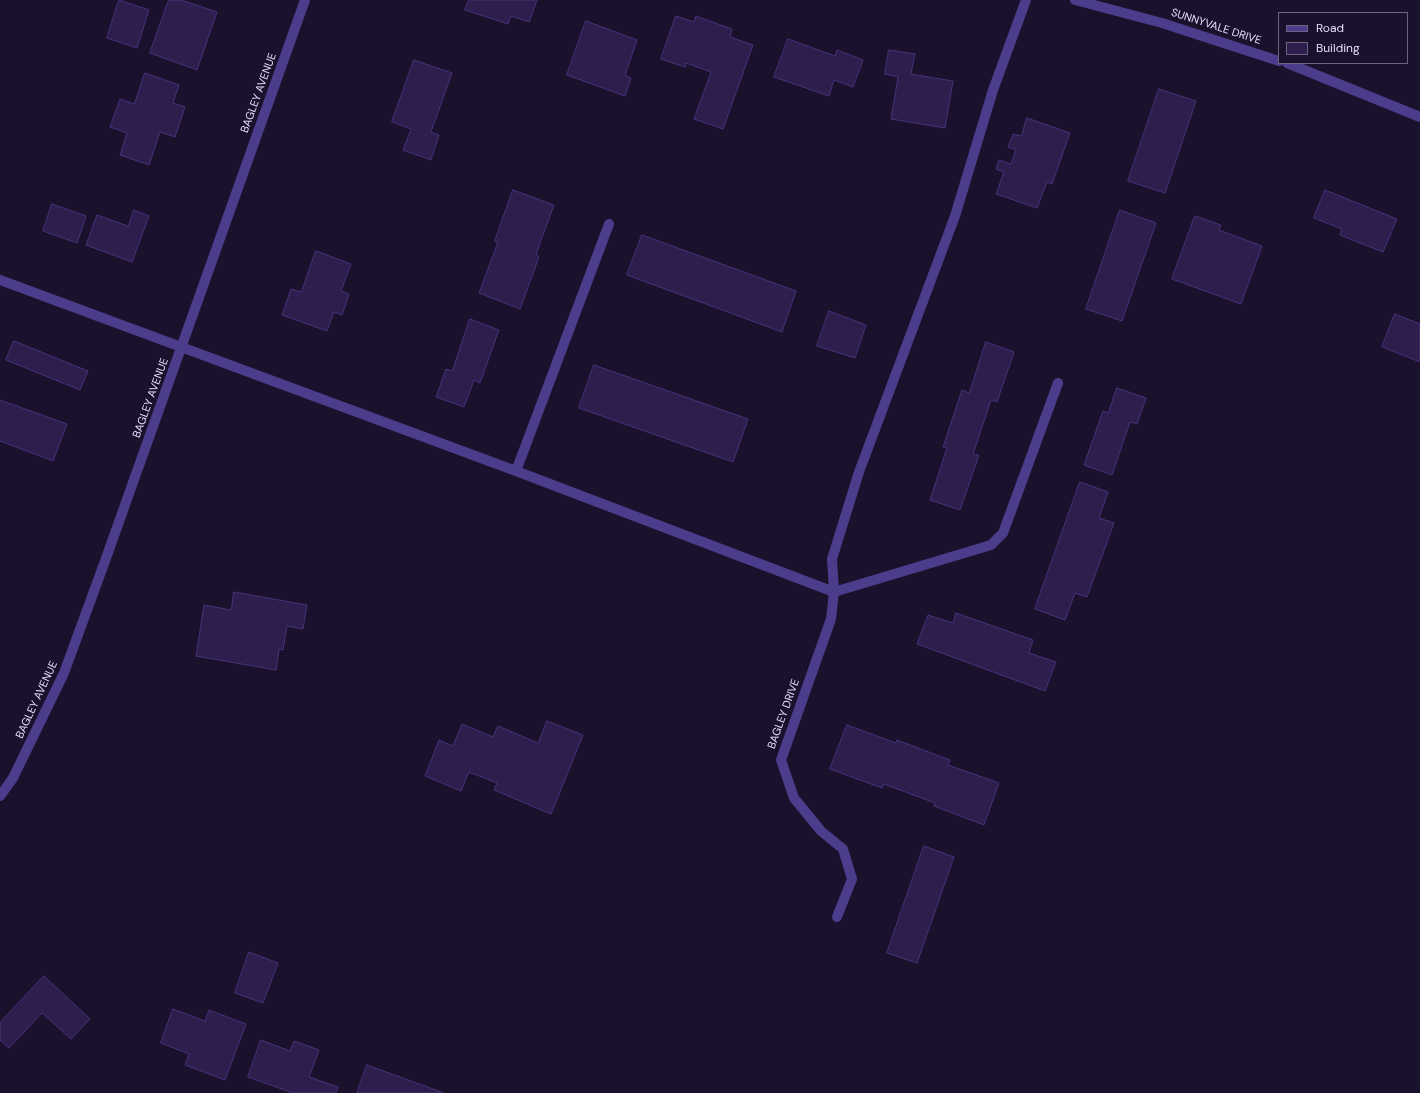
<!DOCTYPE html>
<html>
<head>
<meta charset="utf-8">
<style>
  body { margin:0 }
  #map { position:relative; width:1420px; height:1093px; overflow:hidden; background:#1a122d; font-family:"DM Sans",sans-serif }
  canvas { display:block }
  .legend { position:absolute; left:1278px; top:12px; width:130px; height:52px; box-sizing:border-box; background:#1a122d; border:1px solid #6c6381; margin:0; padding:5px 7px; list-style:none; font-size:12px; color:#e6ddff }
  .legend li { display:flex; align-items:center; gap:8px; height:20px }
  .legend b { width:20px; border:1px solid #6c6381 }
</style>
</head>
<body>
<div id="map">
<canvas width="1420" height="1093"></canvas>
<ul class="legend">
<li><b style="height:5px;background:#4b3d8b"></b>Road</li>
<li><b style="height:11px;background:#2e1e4e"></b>Building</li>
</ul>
</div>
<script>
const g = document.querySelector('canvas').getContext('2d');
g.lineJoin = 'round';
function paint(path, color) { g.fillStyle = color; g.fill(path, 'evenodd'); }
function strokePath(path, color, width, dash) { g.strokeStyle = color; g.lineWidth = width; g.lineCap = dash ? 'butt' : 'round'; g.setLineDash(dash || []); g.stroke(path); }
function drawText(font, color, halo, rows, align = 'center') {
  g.font = font + ' "DM Sans",sans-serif'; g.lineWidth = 3.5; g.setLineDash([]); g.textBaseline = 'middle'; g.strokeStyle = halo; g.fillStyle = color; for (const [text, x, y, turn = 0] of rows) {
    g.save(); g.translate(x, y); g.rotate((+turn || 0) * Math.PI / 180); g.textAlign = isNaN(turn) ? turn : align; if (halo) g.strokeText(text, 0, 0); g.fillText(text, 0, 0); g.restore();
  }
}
const building = new Path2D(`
  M119,0L149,10L137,48L107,38Z
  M169,0H181L217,12L197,70L150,53Z
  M469,0H537L529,22L511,16L508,24L465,10Z
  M676,16L694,22L696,16L732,29L730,37L753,45L723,129L694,119L711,72L686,63L685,67L661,59Z
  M586,21L637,40L625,75L631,78L625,96L567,75Z
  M788,39L835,56L837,50L863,60L853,87L834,80L829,96L774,77Z
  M889,50L915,54L911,74L953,81L945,128L891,119L898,77L885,74Z
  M414,60L452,73L431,132L439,135L431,160L403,150L411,129L392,122Z
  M145,73L179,85L173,103L185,107L175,137L160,132L149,165L120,155L127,133L110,127L120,99L134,104Z
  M1159,89L1196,101L1165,193L1128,181Z
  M1027,118L1070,133L1052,184L1047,182L1037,208L996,194L1004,172L996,169L999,160L1011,164L1016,150L1008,147L1013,134L1021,136Z
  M513,190L554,205L536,254L539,257L520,309L479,293L498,242L495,241Z
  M1325,190L1397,219L1383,252L1340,235L1342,229L1314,218Z
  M52,204L86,216L77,243L43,231Z
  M134,210L149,216L132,262L86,245L97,215L128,226Z
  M1120,210L1156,223L1122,321L1086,309Z
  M1195,216L1221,225L1219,230L1262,246L1241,304L1172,279Z
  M642,235L796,291L782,332L627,275Z
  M316,251L351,264L341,291L349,294L342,315L334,312L327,331L282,315L291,289L301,292Z
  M829,311L866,325L855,358L817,346Z
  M1395,314L1420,324V362L1382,347Z
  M470,319L499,330L480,383L474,380L464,407L436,397L446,369L452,371Z
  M14,341L88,371L80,390L6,360Z
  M986,342L1014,352L997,402L991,400L973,454L979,455L960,510L930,500L947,448L943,447L962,390L969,393Z
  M594,365L748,419L733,462L579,408Z
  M1117,388L1146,398L1137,424L1130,422L1112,475L1084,465L1103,411L1108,413Z
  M0,400L67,424L53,461L0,441Z
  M1080,482L1108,492L1099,518L1114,523L1087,597L1075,593L1065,620L1035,609Z
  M234,592L307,605L303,629L287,626L283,650L279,649L276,670L196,656L204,605L231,610Z
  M956,613L1033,640L1029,653L1056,662L1045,691L917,644L928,615L953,623Z
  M547,721L583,735L551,814L494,790L497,783L469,772L461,791L425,776L439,740L453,746L462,724L493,737L498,726L538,743Z
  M847,725L896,743L897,740L950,760L948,765L999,783L984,825L934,806L935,803L884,784L882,788L830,769Z
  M924,846L954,857L917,963L887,953Z
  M249,952L278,963L263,1003L235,993Z
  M44,976L90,1019L71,1039L42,1013L9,1048L0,1040V1023Z
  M173,1009L205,1021L209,1010L246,1024L225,1080L185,1065L189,1054L161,1043Z
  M261,1040L290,1051L294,1041L319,1050L309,1077L338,1087L336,1093H293L248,1077Z
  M367,1065L444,1093H357Z`);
paint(building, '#2e1e4e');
strokePath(building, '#49307a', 1);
strokePath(new Path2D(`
  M1075,0L1162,23L1279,61
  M1287,63L1420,117
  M0,280L516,471L834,592L991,545L1003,533L1058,383
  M516,471L609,224
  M0,796L13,778L64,673L105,561L305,0
  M837,917L852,879L843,849L821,831L794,798L781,760L831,619L834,592L832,559L859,472L955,216L993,90L1026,0`), '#4b3d8b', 10);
drawText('11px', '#e6ddff', '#1a122d', [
  ["SUNNYVALE DRIVE",1216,27,18],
  ["BAGLEY AVENUE",259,93,-70],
  ["BAGLEY AVENUE",151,398,-70],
  ["BAGLEY AVENUE",37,700,-65],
  ["BAGLEY DRIVE",784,714,-70]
]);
</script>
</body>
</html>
